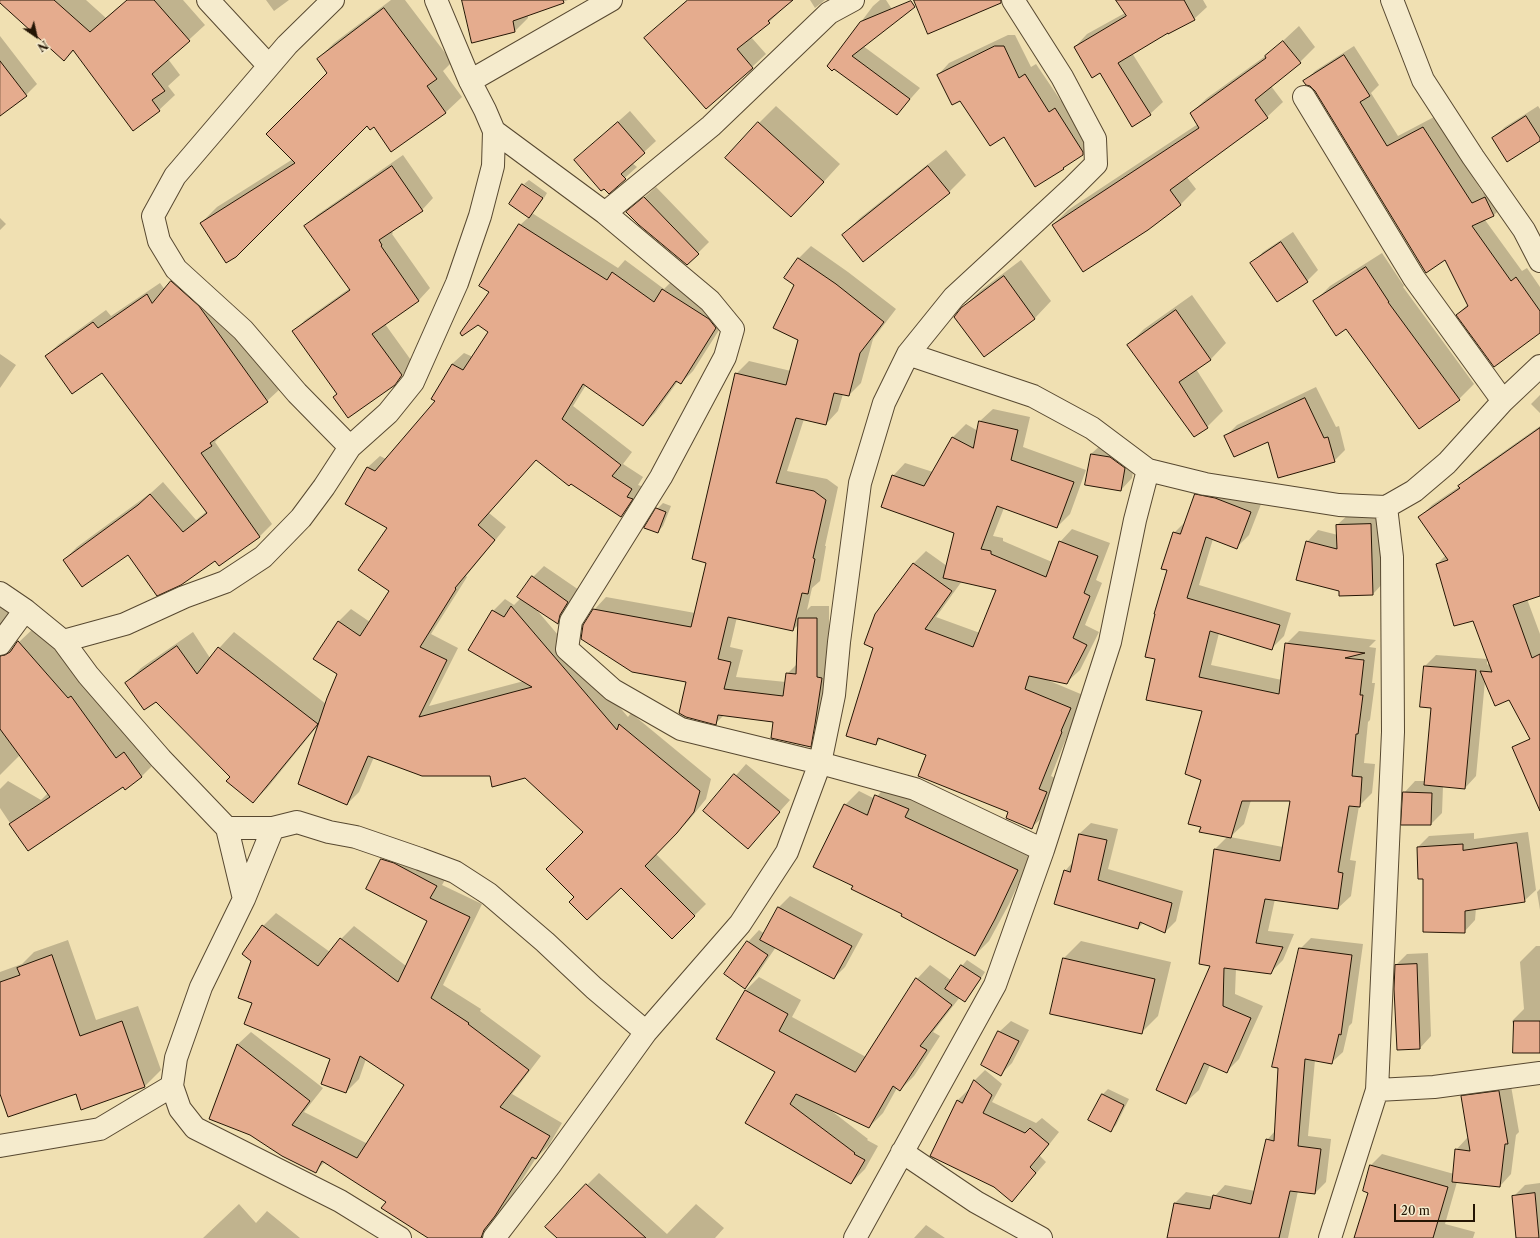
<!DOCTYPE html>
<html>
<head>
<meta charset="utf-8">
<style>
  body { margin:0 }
  #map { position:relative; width:1540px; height:1238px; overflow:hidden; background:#f0e0b2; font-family:"Libre Caslon Text",serif }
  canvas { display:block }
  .north { position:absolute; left:16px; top:16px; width:40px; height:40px; -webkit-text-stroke:3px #f5ebcd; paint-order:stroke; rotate:146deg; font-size:11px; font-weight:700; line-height:16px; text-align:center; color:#241504 }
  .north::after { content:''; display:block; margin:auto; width:14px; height:18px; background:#241504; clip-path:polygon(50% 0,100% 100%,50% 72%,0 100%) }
  .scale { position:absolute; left:1394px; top:1204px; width:81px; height:18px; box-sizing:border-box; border:2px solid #241504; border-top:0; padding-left:5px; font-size:12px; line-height:14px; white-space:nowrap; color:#241504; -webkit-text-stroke:3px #f5ebcd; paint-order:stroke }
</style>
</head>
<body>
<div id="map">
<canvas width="1540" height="1238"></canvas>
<div class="north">N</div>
<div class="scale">20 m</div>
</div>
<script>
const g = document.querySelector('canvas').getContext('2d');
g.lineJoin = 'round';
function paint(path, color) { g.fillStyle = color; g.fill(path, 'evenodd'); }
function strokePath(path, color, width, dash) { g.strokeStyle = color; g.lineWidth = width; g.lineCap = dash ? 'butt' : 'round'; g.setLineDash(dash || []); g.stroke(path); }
paint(new Path2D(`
  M0,0H86L106,18L121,5L126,11L141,0H183L205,25L168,59L180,75L168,86L175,95L159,110L74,50L64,60L0,2Z
  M266,0H289L274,11Z
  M391,0H405L452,62L443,71L462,97L446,112L391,151L374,126L368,125L201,223L217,207L293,159L329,73L318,59L334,43Z
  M463,0H568L528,15V18L515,31Z
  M687,0H792L769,22L751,37L766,54L752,67L645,38Z
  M810,0H825L815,8Z
  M880,0H886L897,17L863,46L920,88L897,114L834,68L828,66L873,6Z
  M1117,0H1203L1207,7L1194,19L1168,32L1132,53L1163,102L1150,114L1100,72L1075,47L1087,34L1125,13Z
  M1299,26L1315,47L1300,62L1271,86L1283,102L1267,117L1186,176L1196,189L1180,205L1053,225L1068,210L1198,124L1191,113L1207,98L1271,52Z
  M1008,35H1015L1031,67L1036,64L1061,101L1066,98L1094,142L1082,154L1068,163L1063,168L1004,136L961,100L938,75L949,63Z
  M0,36L37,84L26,95L0,115Z
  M1354,46L1379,85L1371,93L1398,136L1434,117L1483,193L1495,187L1504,205L1494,215L1485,220L1522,271L1527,268L1540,287V333L1457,315L1468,304L1445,259L1315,90L1305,81L1315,71Z
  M776,106L840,164L808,199L759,123Z
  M1538,106L1540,109V140L1493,138L1505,127Z
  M630,111L656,141L632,163L637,167L609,192L575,160Z
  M946,150L966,175L949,192L843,235L860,218Z
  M403,155L433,198L422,210L391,231L393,233L392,234L430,288L419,300L385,324L413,363L394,384L334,397L338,393L294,332L305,320L350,288L306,226L317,215Z
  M529,180L547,193L544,198L524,184Z
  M523,186L543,199L532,213L618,268L625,260L664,289L675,278L728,316L693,371L681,383L678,381L655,413L643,425L586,385L573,406L632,452L623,464L643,477L638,485L644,487L633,504L621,516L537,459L489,513L506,527L466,576L467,577L431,634L458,648L429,706L524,681L493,611L505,599L514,605L521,598L533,577L544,566L579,590L569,611L558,623L535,608L628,717L631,713L711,779L706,799L689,820L656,854L706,904L672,938L621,886L575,897L585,832L525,777L490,776L374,757L359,792L347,804L319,724L268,787L253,802L231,777L156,701L126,683L141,668L193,632L210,658L234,632L326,704L338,674L315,659L339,621L351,609L370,622L390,591L389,528L347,504L368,467L380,456L386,459L437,401L452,364L464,353L473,357L489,331L490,292L520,225L529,217Z
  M656,187L709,242L687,264L628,212Z
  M0,218L6,224L0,230Z
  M1293,232L1318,270L1307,281L1252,264L1263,252Z
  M811,246L848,272L896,309L873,339L861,383L849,395L843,394L838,411L826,424L804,419L787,471L827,479L838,487L825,546H826L820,581L812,588L807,610L811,606H829V665L823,733L810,746L775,721L725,714L715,724L687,681L594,610L606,597L695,613L708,562L736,374L749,361L791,371L799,339L795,285L785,278L799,258ZM737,617L793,630L799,624L798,663L787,674L786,682L736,677L743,650L730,647Z
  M1382,253L1404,286L1403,287L1474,384L1459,399L1419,428L1347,328L1315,301L1330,286Z
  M1021,260L1051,301L1035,318L984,355L962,309L980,291Z
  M184,269L280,389L267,401L224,432L215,442L272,524L260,536L219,565L215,560L128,553L64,560L77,547L152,492L163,482L196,520L207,511L102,371L46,356L59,344L106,310L111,316L160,283L165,290Z
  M1192,295L1226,343L1211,359L1196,369L1223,411L1207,427L1194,436L1128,345L1144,329Z
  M0,354L16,365L0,388Z
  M1316,387L1336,427L1339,426L1345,450L1334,461L1268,440L1226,436L1237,425Z
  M1540,395V413L1531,404Z
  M993,409L1030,417L1023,447L1086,470L1070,514L1057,527L1004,508L993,536L1003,538V541L1052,562L1060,542L1072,529L1110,543L1096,580L1102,583L1085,625L1099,632L1080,670L1067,682L1045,679L1083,695L1073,718L1074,719L1051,776L1059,780L1045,815L1032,827L928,754L882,738L875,744L874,647L876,615L914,563L926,551L947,566L955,532L893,476L905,463L933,472L953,437L966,424L978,431L980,421ZM962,581L997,590L980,633L936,617Z
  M1540,426V595L1527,599L1540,634V707L1510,698L1485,681L1476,776L1465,788L1443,786L1442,813L1431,824L1404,793L1415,781H1425L1432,707L1421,706L1425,666L1436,655L1487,659V665L1490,662L1474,620L1437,564L1446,555L1420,517L1432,505L1460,486L1472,474Z
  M1103,443L1135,457L1132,478L1121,490L1091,454Z
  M1209,482L1263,499L1249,535L1237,547L1213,539L1199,585L1291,613L1284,636L1272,648L1219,633L1211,665L1282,680L1286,644L1299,631L1376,640L1369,647L1376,648L1372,683H1375L1370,720L1368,722L1364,763L1375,764L1372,793L1359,806L1350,860L1356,861L1351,896L1338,908L1275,899L1268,931L1294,934L1283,960L1270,973L1236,968L1235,994L1263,1006L1239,1059L1226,1072L1210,1065L1199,1090L1186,1102L1212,965L1200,963L1215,849L1228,836L1202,827L1203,711L1156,659L1174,533L1187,520L1196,495ZM1251,800H1291L1283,847L1230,837L1244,824Z
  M663,503L671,506L663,526L658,532L657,509Z
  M1382,513L1384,582L1373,594L1340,591L1307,542L1318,530L1338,535L1337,525L1349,514Z
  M0,596L14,606L0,625Z
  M35,627L84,683L158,760L142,776L125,789L123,786L28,850L0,808V789L8,781L41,800L48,793L20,755L0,775V683L4,656Z
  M746,764L790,800L748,847L705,811Z
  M890,781L1031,856L1009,904L989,941L975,955L854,886L845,805L859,791L875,799Z
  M1091,823L1118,829L1108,869L1183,891L1176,921L1165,932L1143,923L1138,928L1065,871L1073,862L1079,834Z
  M1528,832L1536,890L1524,901L1476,908L1475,920L1464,932L1424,878L1418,847L1429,836L1474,833V839Z
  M395,847L449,873L442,885L482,904L443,985L481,1009L480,1011L541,1056L512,1094L562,1123L549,1145L536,1158L485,1238H430L387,1201L325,1162L315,1171L250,1134L211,1119L238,1044L251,1032L323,1088L304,1112L368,1144L406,1084L366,1059L359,1079L346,1092L331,1058L253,1002L263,926L276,913L330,952L341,939L354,926L406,966L428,921L382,860Z
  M1540,889V910L1537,892Z
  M790,896L863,934L845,967L834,978L776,947L756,976L745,987L726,974L748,942L759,930L765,934L779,907Z
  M1311,938L1363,944L1352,1023L1349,1026L1343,1052L1331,1063L1315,1060L1308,1136L1331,1139L1326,1182L1315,1193L1298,1191L1288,1238H1168L1175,1203L1186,1192L1214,1197L1225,1185L1255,1191L1267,1140L1275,1131L1300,949Z
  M68,940L96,1020L138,1006L161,1070L145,1086L82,1108L77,1092L0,1091V972L22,964L34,952Z
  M1081,941L1171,962L1158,1016L1141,1033L1064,958Z
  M1536,946H1540V1052H1523L1512,1021L1524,1009L1520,962Z
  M1428,953L1431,1036L1420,1048L1396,965L1407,954Z
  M967,960L985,972L970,995L965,1001L960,997L933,1032L940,1036L914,1076L900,1090L897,1088L883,1113L869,1127L829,1109L868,1139L867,1140L878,1146L865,1169L851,1183L746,1123L776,1071L745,991L759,977L801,1000L792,1017L866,1057L917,979L930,965L952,981L962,966Z
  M1011,1021L1029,1030L1012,1063L1001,1074L999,1032Z
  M985,1070L1002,1084L992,1102L1036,1123L1042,1118L1059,1132L1040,1156L1046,1162L1012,1201L957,1101L968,1090L969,1091L975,1080Z
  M1510,1080L1519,1132L1516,1135L1511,1174L1500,1186L1457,1182L1445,1224L1475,1232L1473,1238H1355L1369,1192L1371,1165L1382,1154L1454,1174L1456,1150L1467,1138L1469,1139L1462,1096L1473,1085Z
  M1108,1089L1129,1099L1116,1125L1110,1131L1103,1094Z
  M599,1173L667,1234L696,1204L724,1228L715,1238H559L587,1185Z
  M1540,1183V1238H1517L1514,1196L1525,1185Z
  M239,1204L256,1223L267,1211L300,1238H203Z
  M926,1225L945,1238H914Z`), '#0003');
const building = new Path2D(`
  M0,0H54L90,32L127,0H154L190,41L152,74L165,91L152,100L160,111L133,131L73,50L64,61L0,3Z
  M462,0H563L564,3L513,21L515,32L472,43Z
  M688,0H793L768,21L770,23L737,49L753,68L706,109L644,38Z
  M914,0H1001V3L928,34Z
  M1116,0H1184L1195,20L1168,34V33L1118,63L1151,115L1132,127L1100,73L1092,78L1074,47L1126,16Z
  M911,1L915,7L852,56L910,99L897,115L834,69L832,71L827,66L860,22Z
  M384,8L437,79L427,86L446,113L391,152L374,127L370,130L367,126L236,257L226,263L200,223L295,163L266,134L327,73L317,59Z
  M1283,41L1301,63L1255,100L1268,118L1170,190L1181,205L1148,230L1083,272L1052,225L1199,128L1190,113L1266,58L1265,56Z
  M995,46H1004L1019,78L1025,74L1049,112L1055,108L1083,152V155L1063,168L1064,169L1035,187L1004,137L990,146L960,101L952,105L937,75Z
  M1344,55L1370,96L1360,102L1387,146L1423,127L1472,203L1485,197L1494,216L1472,226L1511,281L1516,277L1540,311V333L1494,367L1456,315L1468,306L1445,260L1426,273L1315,91L1310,86L1306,85L1303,81Z
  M0,61L27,96L0,116Z
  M1526,116L1540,138V141L1507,162L1492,138Z
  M618,122L645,153L621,174L626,179L609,194L604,189L601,191L574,160Z
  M758,122L824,182L791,217L725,158Z
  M392,166L423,211L379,240L382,245L381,246L419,301L372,334L402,375L395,385L348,418L333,397L337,394L292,331L350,290L304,226Z
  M928,166L950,193L863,262L842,235Z
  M522,184L543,198L529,218L509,204Z
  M644,197L699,254L687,265L639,225L626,212Z
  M519,224L607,280L612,272L654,302L662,289L709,319L716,328L681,384L676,381L643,426L583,384L562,419L621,465L612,476L632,489L627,497L633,499L621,517L571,484L569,486L536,460L478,525L495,540L455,588L456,589L420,647L447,660L419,717L532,687L468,650L492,610L504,617L511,606L617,730L619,724L700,791L694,812L677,833L645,866L695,916L672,939L621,888L587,920L569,902L574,897L546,869L583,832L525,778L492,787L490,776H422L368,756L347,805L298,784L327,698L337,674L313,659L338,621L360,636L389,591L358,570L387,528L345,504L367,467L375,471L435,401L431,399L452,364L463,370L488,332L478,325L462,336L460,333L489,292L479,286Z
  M1281,242L1308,282L1277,302L1250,263Z
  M798,258L836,284L884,322L860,353L849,396L834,393L826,425L796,418L776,483L814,491L826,500L813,558L815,559L808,594L802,593L793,631L728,617L718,659L731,662L724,689L783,696L786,673L796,674L798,618H817V677L822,678L815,724L811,747L771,738L773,722L718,715L716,725L686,717L679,713L686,682L632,672L581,639L583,625L593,609L691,627L706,563L692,559L735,373L786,385L798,340L773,328L794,285L784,278Z
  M1366,267L1389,302H1388L1460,400L1419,429L1346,329L1336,336L1313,301Z
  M1004,276L1035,319L984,357L954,317L961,308Z
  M171,281L199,306L268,402L210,443L212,446L201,453L260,537L219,566L215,561L181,585L157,596L128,555L82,587L63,560L138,505L150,494L183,532L207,513L102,373L72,394L45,356L93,322L98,328L147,294L152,303Z
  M1176,310L1211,360L1179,382L1208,428L1194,437L1127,345Z
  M1305,398L1324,438L1328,437L1335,462L1278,478L1268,442L1234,457L1224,436Z
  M979,421L1018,430L1011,460L1074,482L1057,528L997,506L981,549L991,551V554L1046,577L1059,541L1098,556L1084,593L1090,596L1073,638L1087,645L1067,684L1029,676L1025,689L1071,708L1061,731L1062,732L1039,789L1047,792L1032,829L1006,818L1008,812L918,776L926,755L878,738L876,745L846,736L873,648L864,644L875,614L913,563L952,591L925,629L973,647L996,590L943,578L954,533L881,507L892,475L924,486L952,437L973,448Z
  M1540,428V596L1513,605L1532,658L1540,654V811L1512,747L1530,739L1509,700L1495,706L1480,671L1492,672L1473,621L1454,626L1436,564L1448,560L1418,517L1460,488L1458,486Z
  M1091,454L1110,457L1125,468L1121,491L1085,485Z
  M1195,494L1215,498L1251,512L1237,549L1206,537L1187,598L1280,625L1272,650L1210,631L1199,677L1279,694L1285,643L1365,653L1345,658L1364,660L1360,695H1363L1358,734H1356L1352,776L1362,777L1360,807L1349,806L1338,872L1343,873L1338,909L1265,899L1256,943L1283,947L1271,974L1224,968L1223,1006L1251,1018L1227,1073L1204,1063L1186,1104L1156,1090L1210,966L1199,964L1214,849L1280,861L1290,801H1242L1231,838L1199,832L1201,827L1188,824L1201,780L1185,774L1202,711L1146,700L1155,659L1145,657L1155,614H1154L1167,570L1161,569L1173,532L1180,534Z
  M656,508L666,512L658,533L644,528Z
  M1371,524L1373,595L1339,596V591L1296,580L1306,541L1337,549L1336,525Z
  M532,576L568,602L560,615L558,624L517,597Z
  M18,641L68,698L71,696L116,758L124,752L142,777L125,790L123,787L28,851L9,824L50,797L0,729V656L5,655L10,652Z
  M177,646L197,674L218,647L318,724L253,803L226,781L230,777L156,702L144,710L125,683Z
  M1424,666L1476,670L1465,789L1424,785L1431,708L1420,707Z
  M734,774L780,812L748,849L703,811Z
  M1403,792L1432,793L1431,825H1401Z
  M875,795L909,809L905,817L1018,870L995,919L975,956L901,916L902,914L851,889L853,886L813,867L844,804L867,815Z
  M1079,834L1107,840L1098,880L1172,903L1165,933L1140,922L1138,929L1054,904L1064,870L1070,872Z
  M1517,843L1525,902L1465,911V933L1423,932V879H1418L1417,847L1463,844V850Z
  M381,859L394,863L437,886L430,898L470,917L431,998L469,1023L468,1024L529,1070L500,1107L550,1136L536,1159L532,1157L495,1216L484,1230L481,1238H428L381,1208L386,1202L322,1161L316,1173L282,1156L250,1135L209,1119L237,1044L310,1101L292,1125L357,1158L404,1085L360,1056L346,1093L321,1084L330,1059L244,1024L252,1003L238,998L251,961L242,954L262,925L318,966L340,938L398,982L427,921L366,889Z
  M778,907L852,946L834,979L760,940Z
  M747,941L768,955L745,989L724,974Z
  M1299,948L1352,955L1341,1035L1339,1034L1332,1064L1305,1059L1298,1146L1321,1149L1315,1194L1290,1191L1279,1238H1167L1174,1203L1210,1209L1213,1195L1251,1204L1266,1139L1274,1141L1278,1068L1272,1067Z
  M52,955L80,1036L122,1021L145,1087L81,1110L76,1094L8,1117L0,1094V982L20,975L17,968Z
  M1063,958L1155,979L1142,1034L1050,1014Z
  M1417,964L1420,1049L1397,1050L1394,989L1395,965Z
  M961,965L981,978L965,1002L945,989Z
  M916,978L952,1005L920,1046L927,1050L900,1091L893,1086L869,1128L796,1094L790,1104L855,1153L854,1154L865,1160L851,1184L745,1123L775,1072L716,1039L745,990L788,1014L779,1031L855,1072Z
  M1514,1021H1540V1053H1513Z
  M998,1031L1019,1041L1001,1076L981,1065Z
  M974,1080L992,1095L983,1113L1025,1133L1030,1128L1049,1144L1030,1167L1036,1173L1012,1202L994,1187L930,1156L957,1100L962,1103Z
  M1499,1091L1508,1144H1505L1500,1187L1452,1182L1455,1149L1470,1151L1461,1096Z
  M1102,1094L1124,1105L1111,1132L1088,1120Z
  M1370,1165L1448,1187L1433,1238H1354L1368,1193L1363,1191Z
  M586,1184L646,1238H557L545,1227Z
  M1535,1193L1539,1238H1516L1512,1196Z`);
paint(building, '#e5ac8e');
strokePath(building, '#241504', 1);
const minor = new Path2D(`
  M208,0L269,66
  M333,0L287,45L175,176L153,216L159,241L176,269L243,330L297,393L350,447
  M1392,0L1423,80L1473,157L1524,230L1540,261
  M470,81L611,0
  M1304,97L1414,278L1503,401
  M494,131L605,213L710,301L733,329L725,357L661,477L571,621L567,649L613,690L681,729L820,763L915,789L1043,850
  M605,213L711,126L829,13L853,0
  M908,354L1033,396L1092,428L1148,470L1205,484L1339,505L1386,507L1414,491L1447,463L1503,401L1540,366
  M0,593L25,610L63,641L88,675L161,759L227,828L244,899
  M63,641L125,624L184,597L225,582L263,557L301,518L324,487L350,447L388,413L413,382L457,283L480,216L493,166L494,131L485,110L470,81L436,0
  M0,644L25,610
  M227,828H273L297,822L329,832L356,837L420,859L455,872L489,894L545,942L594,988L646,1032
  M273,828L244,899L201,987L176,1058L172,1086L180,1109L195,1128L340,1201L400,1238
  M1377,1090L1434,1087L1540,1073
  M0,1146L100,1129L172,1086
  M902,1152L976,1202L1041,1238
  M494,1238L550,1165L646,1032L740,924L787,852L820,763L834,695L839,642L860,483L884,403L908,354L954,297L1073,187L1096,164L1095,139L1062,77L1013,0
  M855,1238L995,985L1043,850L1110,642L1135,520L1148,470
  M1330,1238L1377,1090L1393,732L1392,557L1386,507`);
strokePath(minor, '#574830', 24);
strokePath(minor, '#f5ebcd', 22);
</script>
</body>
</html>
